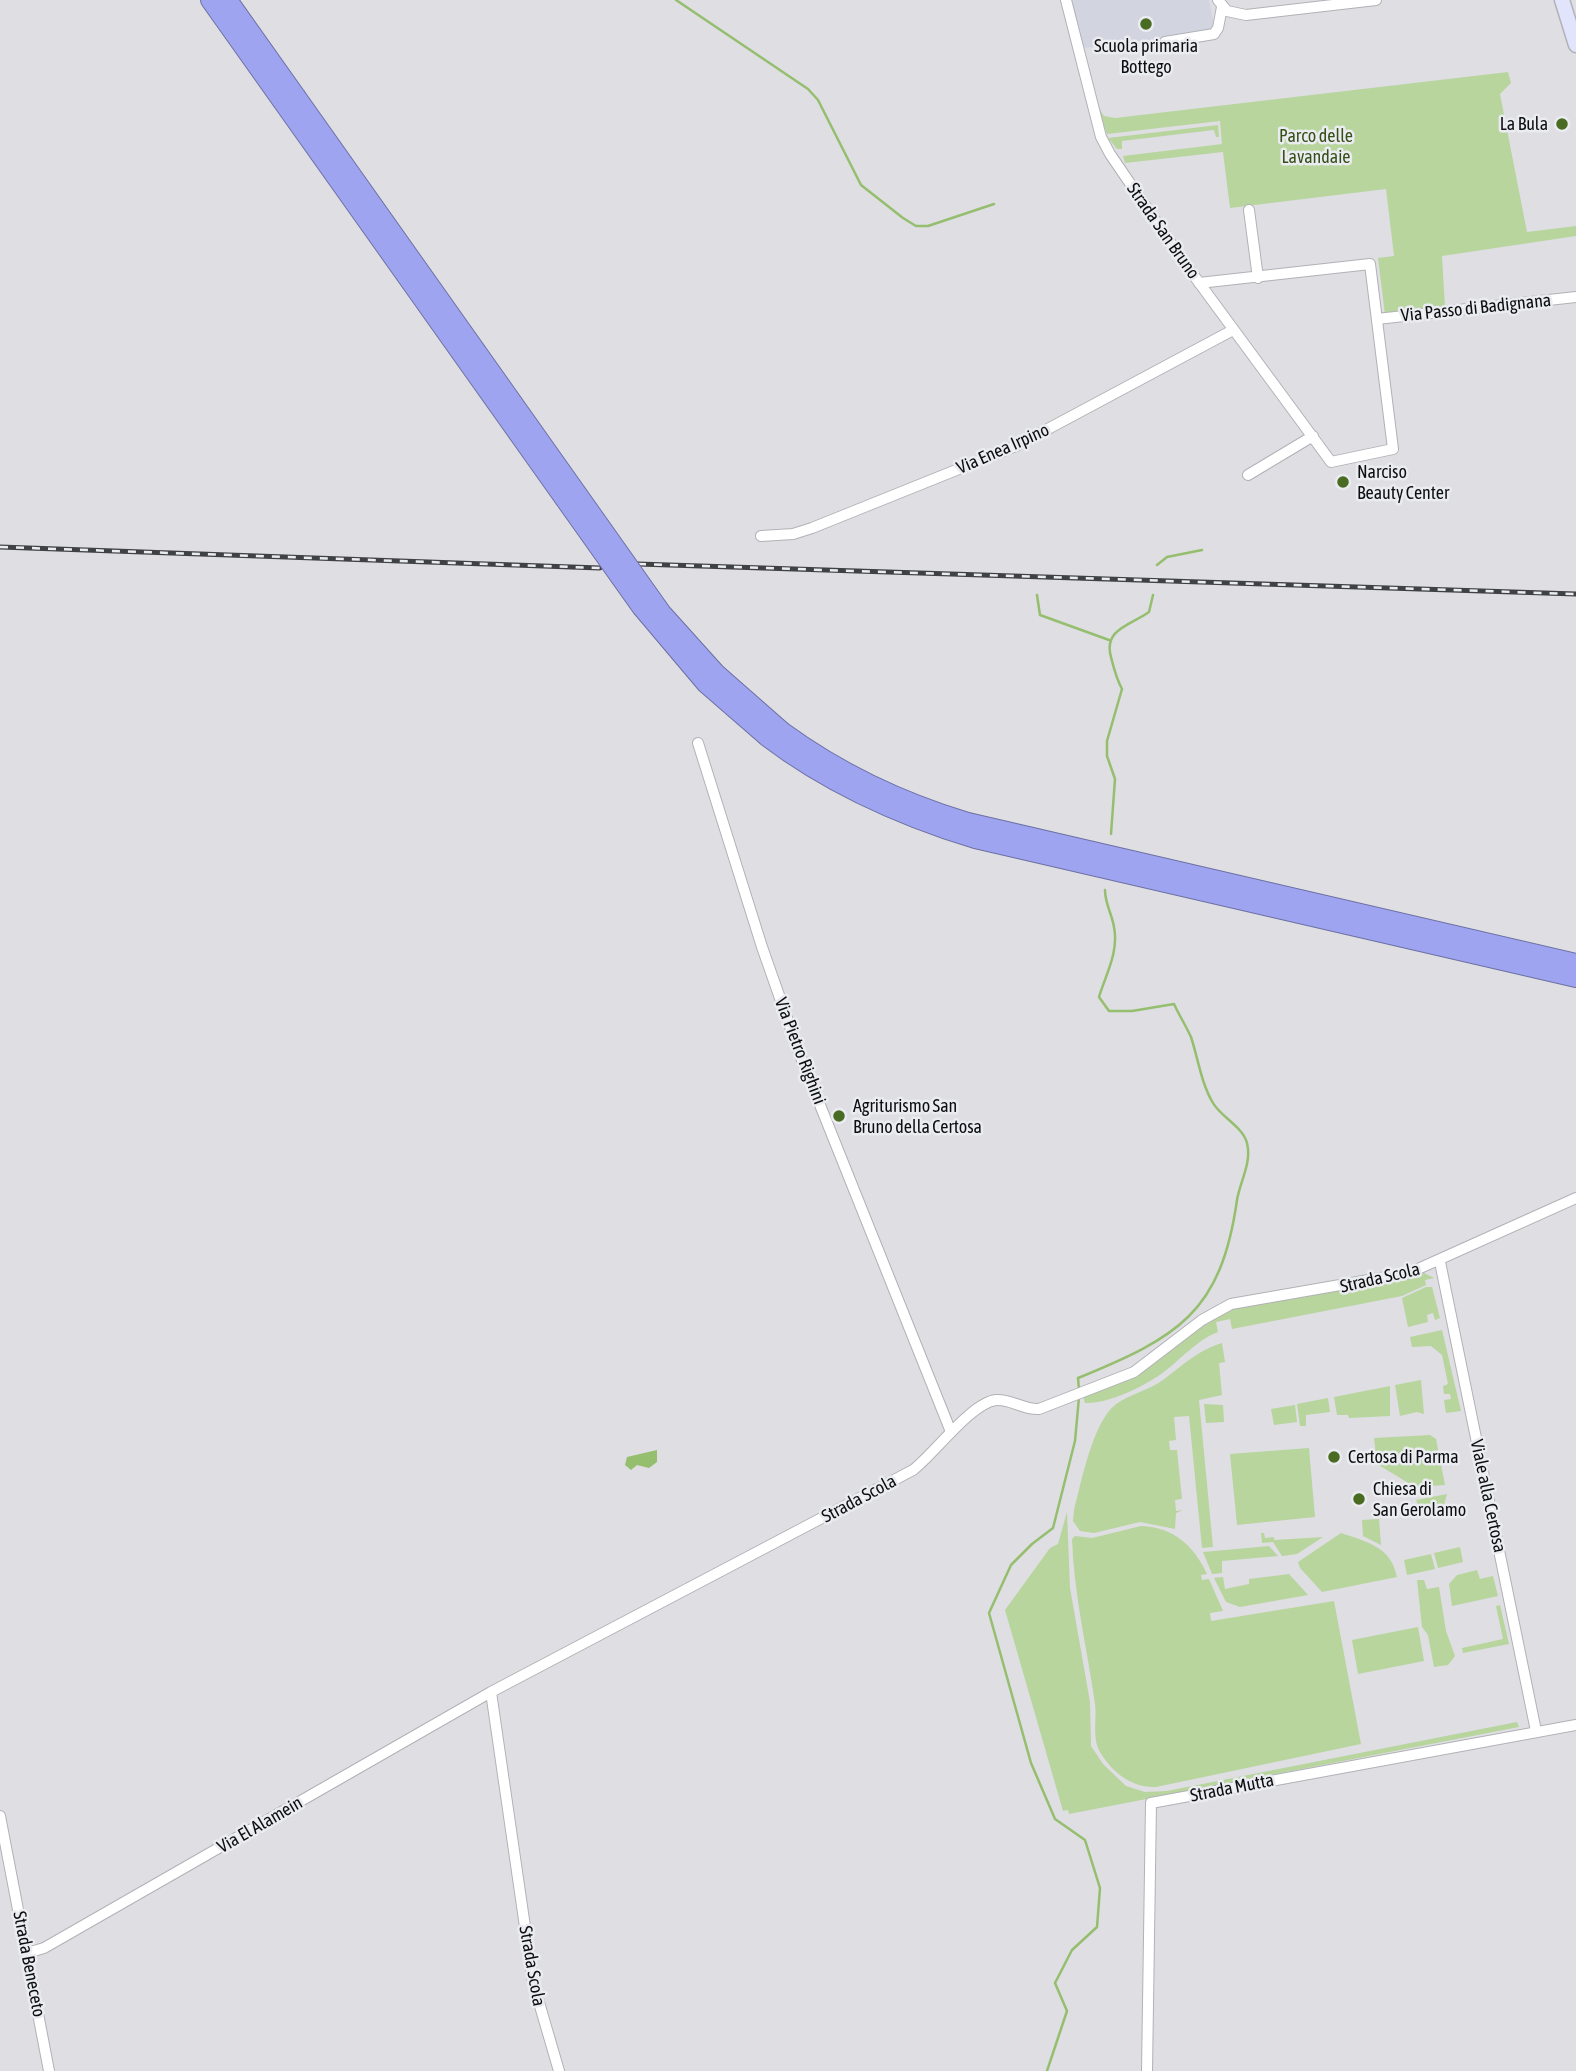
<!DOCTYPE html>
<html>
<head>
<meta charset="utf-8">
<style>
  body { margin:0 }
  canvas { display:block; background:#dedee3 }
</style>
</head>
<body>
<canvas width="1576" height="2071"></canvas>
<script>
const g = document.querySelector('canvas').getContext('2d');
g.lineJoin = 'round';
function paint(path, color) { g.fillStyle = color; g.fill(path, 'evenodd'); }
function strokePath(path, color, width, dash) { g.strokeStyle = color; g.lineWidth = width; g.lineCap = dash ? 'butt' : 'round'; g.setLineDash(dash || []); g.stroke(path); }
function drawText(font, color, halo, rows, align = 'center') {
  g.font = font + ' "Asap Condensed",sans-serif'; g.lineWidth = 5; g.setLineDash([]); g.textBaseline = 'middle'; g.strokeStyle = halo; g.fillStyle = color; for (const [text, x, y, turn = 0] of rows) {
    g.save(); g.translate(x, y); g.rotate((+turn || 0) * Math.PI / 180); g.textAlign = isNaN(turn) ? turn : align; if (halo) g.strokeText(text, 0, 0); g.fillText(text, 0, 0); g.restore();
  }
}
paint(new Path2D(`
  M1071,0H1209L1214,26L1206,33L1083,48Z`), '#d2d4e0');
paint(new Path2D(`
  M1508,72L1511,83L1500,94L1527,232L1576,226V236L1442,256L1445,307L1385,315L1378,258L1394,256L1386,189L1230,208L1223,152L1125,163L1123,156L1222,144L1220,121L1107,134L1098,107L1104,116L1115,118Z
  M1218,125L1219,137H1216L1214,130L1122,141V149H1117L1108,138Z
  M1424,1273L1434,1278L1425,1280L1426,1285L1402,1296L1232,1329L1230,1319L1216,1322L1218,1332C1196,1340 1180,1361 1161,1374C1143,1387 1108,1404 1085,1403L1083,1396L1139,1373L1204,1323L1233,1307L1372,1285Z
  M1426,1287H1432L1440,1318L1435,1320L1433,1313L1427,1315L1428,1322L1408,1327L1402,1298Z
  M1442,1330L1461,1411L1446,1413L1444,1400L1451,1399L1450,1394H1444L1443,1386L1448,1384L1442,1355L1431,1346L1412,1347L1410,1337Z
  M1222,1343L1225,1362L1219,1363L1222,1395L1199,1400L1213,1547L1202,1548L1189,1416L1174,1417L1176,1440L1169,1441L1170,1450H1177L1182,1499L1175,1500L1176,1511L1183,1510L1176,1513L1175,1529L1140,1522L1094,1533L1080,1531L1073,1521L1074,1510C1081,1483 1093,1422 1115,1405C1129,1394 1148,1391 1163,1380C1183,1365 1197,1351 1222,1343Z
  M1421,1380L1424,1414L1417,1412L1400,1416L1395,1385Z
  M1390,1386V1416L1349,1418L1348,1415H1337L1334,1397Z
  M1328,1398L1330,1412L1306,1415V1426H1300L1297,1404Z
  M1204,1404L1223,1405L1224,1422L1206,1423Z
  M1295,1405L1297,1422L1274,1425L1271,1409Z
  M1430,1435L1436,1439L1445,1485L1415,1487L1377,1464L1374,1438Z
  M1309,1448L1315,1517L1237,1525L1230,1454Z
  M1447,1494L1444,1505C1434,1512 1420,1513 1416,1500Z
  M1067,1512L1070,1588L1090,1702L1091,1746L1103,1764L1126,1786L1145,1792L1167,1791L1517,1722L1519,1727L1069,1814L1068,1810L1063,1811L1005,1610L1050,1548L1058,1544Z
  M1379,1519L1381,1545L1363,1536L1362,1520Z
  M1141,1526C1174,1527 1194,1546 1207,1574L1201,1575L1202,1580L1209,1579L1223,1611L1210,1613L1211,1621L1334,1601L1361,1744L1156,1787C1131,1788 1112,1772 1100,1752C1092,1738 1097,1719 1095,1704C1087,1648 1074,1596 1072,1539L1075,1536L1092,1538Z
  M1261,1533H1264L1265,1538L1274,1537V1540L1323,1537L1297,1554L1282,1556L1273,1542L1262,1543Z
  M1341,1533C1368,1542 1391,1547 1397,1577L1322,1592L1300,1568L1298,1562Z
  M1269,1546L1278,1556L1222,1561V1573L1212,1574L1203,1552Z
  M1460,1547L1463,1562L1438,1568L1434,1553Z
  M1431,1554L1435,1569L1407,1575L1404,1560Z
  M1477,1570L1480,1579L1493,1576L1498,1596L1452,1606L1449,1584L1457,1575Z
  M1289,1574L1308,1595L1240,1607L1226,1602L1214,1578L1223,1577L1225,1589L1249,1584V1579Z
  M1417,1580H1424L1427,1589L1439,1587L1446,1631L1455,1656L1448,1665L1434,1667L1428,1635L1422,1627Z
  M1500,1605L1509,1644L1463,1653L1462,1648L1503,1639L1496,1606Z
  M1418,1627L1424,1661L1358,1674L1352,1640Z`), '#b8d59e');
paint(new Path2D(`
  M657,1450V1462L649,1468L637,1465L631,1470L625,1465L627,1457Z`), '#95be6e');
strokePath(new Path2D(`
  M676,0L808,89L818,100L861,185L903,218L916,226H928L994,204
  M1157,565L1167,557L1202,550
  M1037,595L1040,615L1109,640
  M1111,834L1115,779L1107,756V741L1122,689C1116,678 1114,669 1111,657C1103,629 1131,625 1149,612L1153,595
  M1079,1390L1078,1378C1178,1337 1221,1313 1237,1200C1240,1181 1252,1163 1247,1143C1243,1127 1221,1117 1213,1103C1201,1083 1198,1058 1191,1037C1186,1026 1179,1015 1174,1004L1132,1011H1109L1099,997C1106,974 1119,952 1114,927C1112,914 1105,904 1105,890
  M1047,2071L1067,2011L1055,1983L1072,1950L1097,1927L1100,1888L1085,1840L1055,1819L1031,1763L989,1613L1011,1565L1032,1544L1053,1528L1075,1441L1079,1397`), '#95be6e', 2.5);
const street = new Path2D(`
  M1066,0L1101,137L1110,154L1181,258L1331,462L1393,449L1370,264L1199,283
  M1218,0L1227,11L1246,15L1376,0
  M1165,42L1214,34L1218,28L1222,7
  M1249,210L1258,278
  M1377,319L1576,297
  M1248,475L1313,436
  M761,536L793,534L812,528L1016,446L1233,330
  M698,743L762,947L800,1055L951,1432
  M1440,1262L1536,1731
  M0,1816L49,2071
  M27,1953L44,1948L491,1692
  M559,2071L533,1982L491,1692L913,1470C935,1453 971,1403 996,1400C1012,1399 1023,1410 1039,1409L1134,1372L1202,1320L1231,1304L1409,1273L1576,1198
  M1147,2071L1151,1803L1576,1725`);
const secondary = new Path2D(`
  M1562,0L1576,45`);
const highway = new Path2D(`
  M210,0L281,100
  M228,0L296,96
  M782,731C838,772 901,802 968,822L1576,963
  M767,737C830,785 900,816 975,839L1576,978`);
strokePath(street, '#b1b2b7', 12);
strokePath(secondary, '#b1b2b7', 17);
strokePath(highway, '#6c70a2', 20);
strokePath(street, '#fff', 10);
strokePath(secondary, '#e2e4fb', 14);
strokePath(highway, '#9fa4f1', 18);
const rail = new Path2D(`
  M0,547L600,568
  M638,564L1576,594`);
strokePath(rail, '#404143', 5);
strokePath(rail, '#ebecf1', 2.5, [8]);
const highwayBridge = new Path2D(`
  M296,96L662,613L716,673L782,731
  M281,100L641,607L706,684L767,737`);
strokePath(highwayBridge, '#6c70a2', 20, []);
strokePath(highwayBridge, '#9fa4f1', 18);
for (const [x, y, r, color] of [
  [1146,24,7,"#496b22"],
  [1562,124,7,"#496b22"],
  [1343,482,7,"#496b22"],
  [839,1116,7,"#496b22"],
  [1334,1457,7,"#496b22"],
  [1359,1499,7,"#496b22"]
]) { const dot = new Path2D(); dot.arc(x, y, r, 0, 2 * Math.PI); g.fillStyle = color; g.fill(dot); strokePath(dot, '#ebecf1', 2.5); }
drawText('18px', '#0d0e0f', '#ebecf1', [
  ["Scuola primaria",1146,46,"center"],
  ["Bottego",1146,67,"center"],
  ["La Bula",1548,124,"right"],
  ["Narciso",1357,472],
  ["Beauty Center",1357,493],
  ["Agriturismo San",853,1106],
  ["Bruno della Certosa",853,1127],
  ["Certosa di Parma",1348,1457],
  ["Chiesa di",1373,1489],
  ["San Gerolamo",1373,1510]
], 'left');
drawText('18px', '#365018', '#ebecf1', [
  ["Parco delle",1316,136],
  ["Lavandaie",1316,157]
]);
drawText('18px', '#0d0e0f', '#ebecf1', [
  ["Strada San Bruno",1163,231,55],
  ["Via Passo di Badignana",1476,308,-6],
  ["Via Enea Irpino",1003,449,-24],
  ["Via Pietro Righini",800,1051,69],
  ["Strada Scola",1380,1278,-13],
  ["Viale alla Certosa",1488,1496,78],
  ["Strada Scola",859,1499,-28],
  ["Strada Mutta",1232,1788,-11],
  ["Via El Alamein",260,1825,-30],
  ["Strada Beneceto",29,1964,79],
  ["Strada Scola",532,1966,80]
]);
</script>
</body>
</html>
